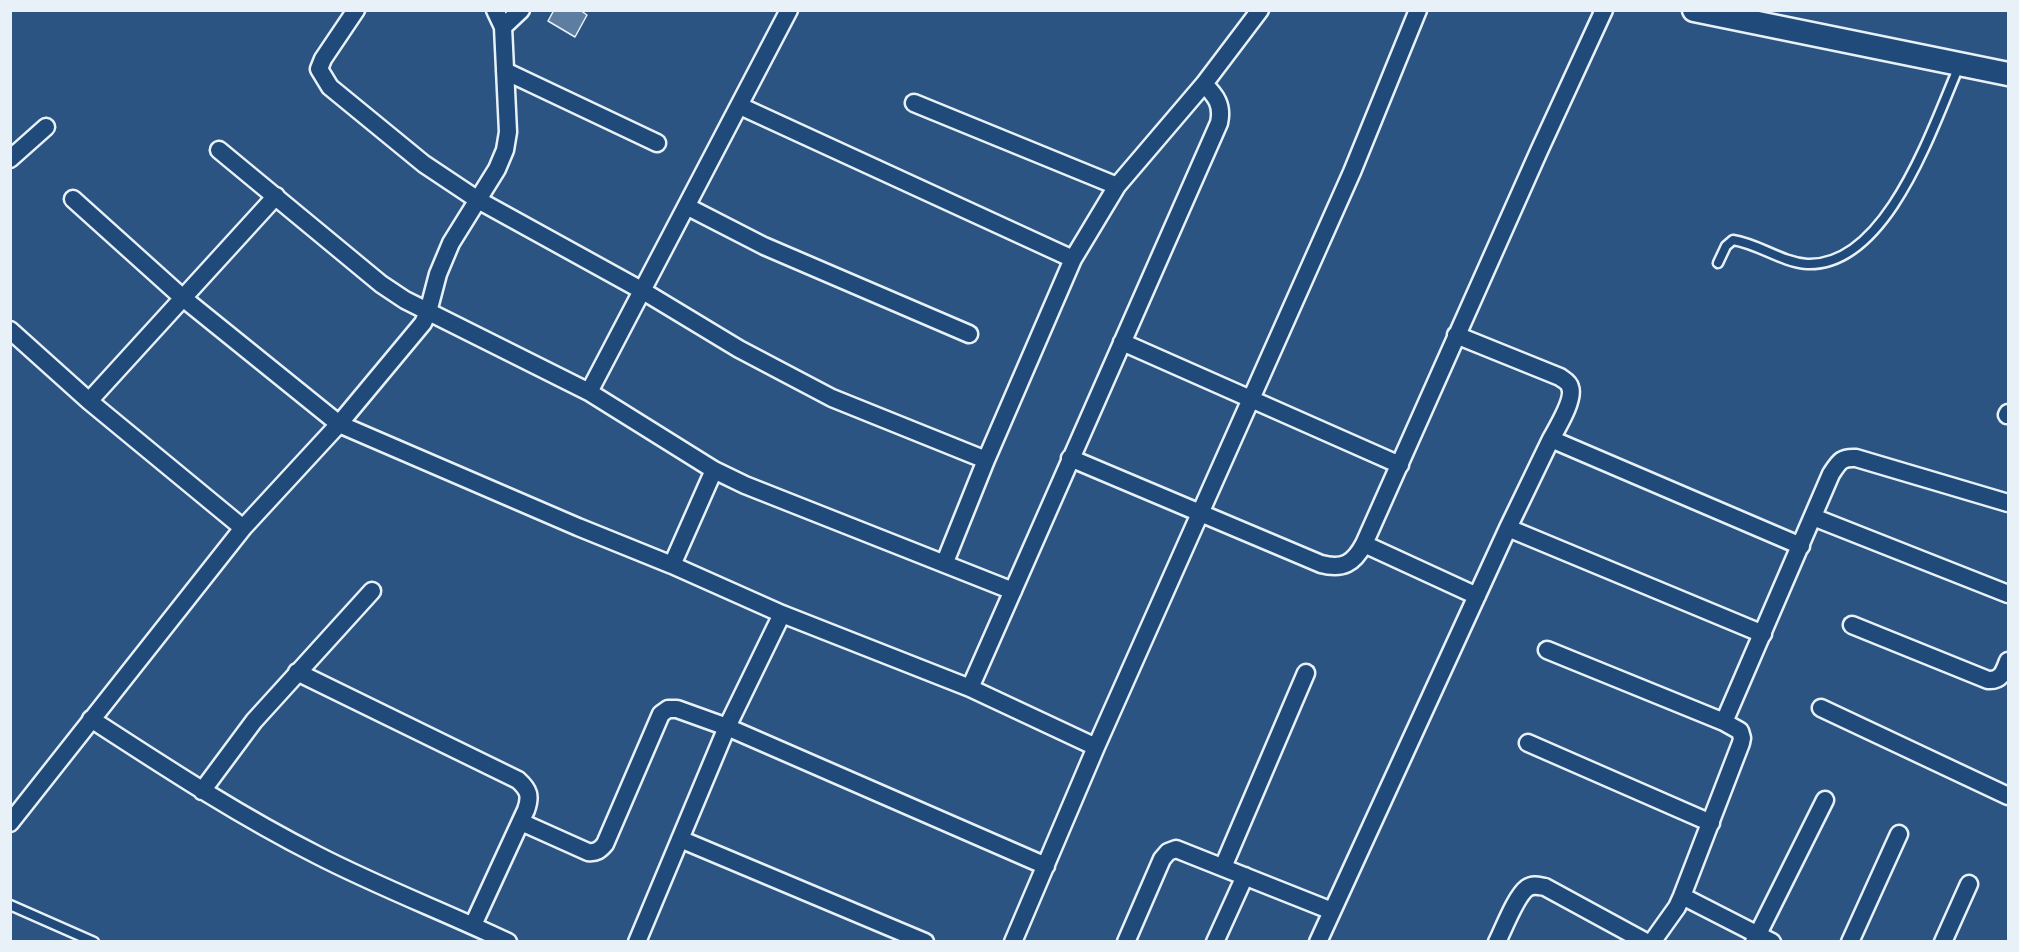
<!DOCTYPE html>
<html>
<head>
<meta charset="utf-8">
<style>
  body { margin:0 }
  #map { position:relative; width:2019px; height:952px; overflow:hidden; background:#2b5482; font-family:"Shantell Sans",sans-serif }
  canvas { display:block }
  .frame { position:absolute; inset:0; border:12px solid #e8f1f8; pointer-events:none }
</style>
</head>
<body>
<div id="map">
<canvas width="2019" height="952"></canvas>
<div class="frame"></div>
</div>
<script>
const g = document.querySelector('canvas').getContext('2d');
g.lineJoin = 'round';
function paint(path, color) { g.fillStyle = color; g.fill(path, 'evenodd'); }
function strokePath(path, color, width, dash) { g.strokeStyle = color; g.lineWidth = width; g.lineCap = dash ? 'butt' : 'round'; g.setLineDash(dash || []); g.stroke(path); }
const building = new Path2D(`
  M554,10H580L587,15L575,37L548,21Z`);
paint(building, '#5d7da1');
strokePath(building, '#e8f1f8', 1.5);
const service = new Path2D(`
  M1718,263L1726,246L1733,240C1759,244 1781,262 1807,264C1888,267 1933,125 1960,64
  M10,905L94,942`);
const minor = new Path2D(`
  M356,10L323,59L319,69L330,87L424,164L478,200L643,291L739,349L832,398L986,460
  M495,10L503,27
  M505,71L657,143
  M914,103L1117,186
  M740,106L1073,259
  M219,150L381,284L405,300L589,392L714,470L745,485L1013,591
  M10,159L46,127
  M73,199L183,298L339,424L578,527L672,565L782,614L970,688L1096,747
  M688,207L764,246L969,334
  M10,330L89,401L243,528
  M1456,335L1560,377C1564,380 1569,382 1570,387C1575,399 1557,428 1551,439
  M1122,342L1400,465
  M589,392L789,10
  M89,401L276,196
  M2007,415L2008,413
  M1070,458L1321,564C1343,570 1354,563 1364,544L1539,151L1604,10
  M1813,517L2008,594
  M1508,528L1763,634
  M1364,544L1477,596
  M945,562L986,460L1073,259L1117,186L1204,84L1260,10
  M672,565L714,470
  M1852,625L1988,680C2001,681 2004,672 2008,661
  M1547,650L1724,722
  M297,672L518,780C529,790 531,796 526,810L473,925
  M970,688L1219,123C1223,105 1216,96 1204,84
  M1821,708L2008,796
  M91,719C165,767 238,815 317,855C379,887 445,912 508,942
  M1528,743L1711,823
  M202,791L254,721L372,591
  M521,822L588,852C596,853 600,850 605,844L661,714L668,709H677L727,727L1046,866
  M10,823L243,528L339,424L423,323L428,312L438,274L451,243L497,169L505,150L508,132L503,27L521,10
  M680,839L925,942
  M1223,867L1306,673
  M1682,896L1772,942
  M637,942L727,727L782,614
  M1013,942L1096,747L1352,172L1418,10
  M1126,942L1162,859L1168,852L1176,849L1332,911
  M1215,942L1245,876
  M1318,942L1508,528L1551,439L1801,546
  M1497,942C1504,928 1516,896 1527,888C1533,884 1539,886 1545,887L1646,942
  M1652,942L1677,907L1682,896L1741,743L1742,738L1740,731L1724,722L1831,474C1839,462 1841,457 1856,458L2008,503
  M1754,942L1825,800
  M1850,942L1899,834
  M1943,942L1969,884`);
const secondary = new Path2D(`
  M1694,10L2008,74`);
strokePath(service, '#e8f1f8', 13);
strokePath(minor, '#e8f1f8', 21);
strokePath(secondary, '#e8f1f8', 27);
strokePath(service, '#1f4a7a', 8);
strokePath(minor, '#1f4a7a', 16);
strokePath(secondary, '#1f4a7a', 22);
</script>
</body>
</html>
